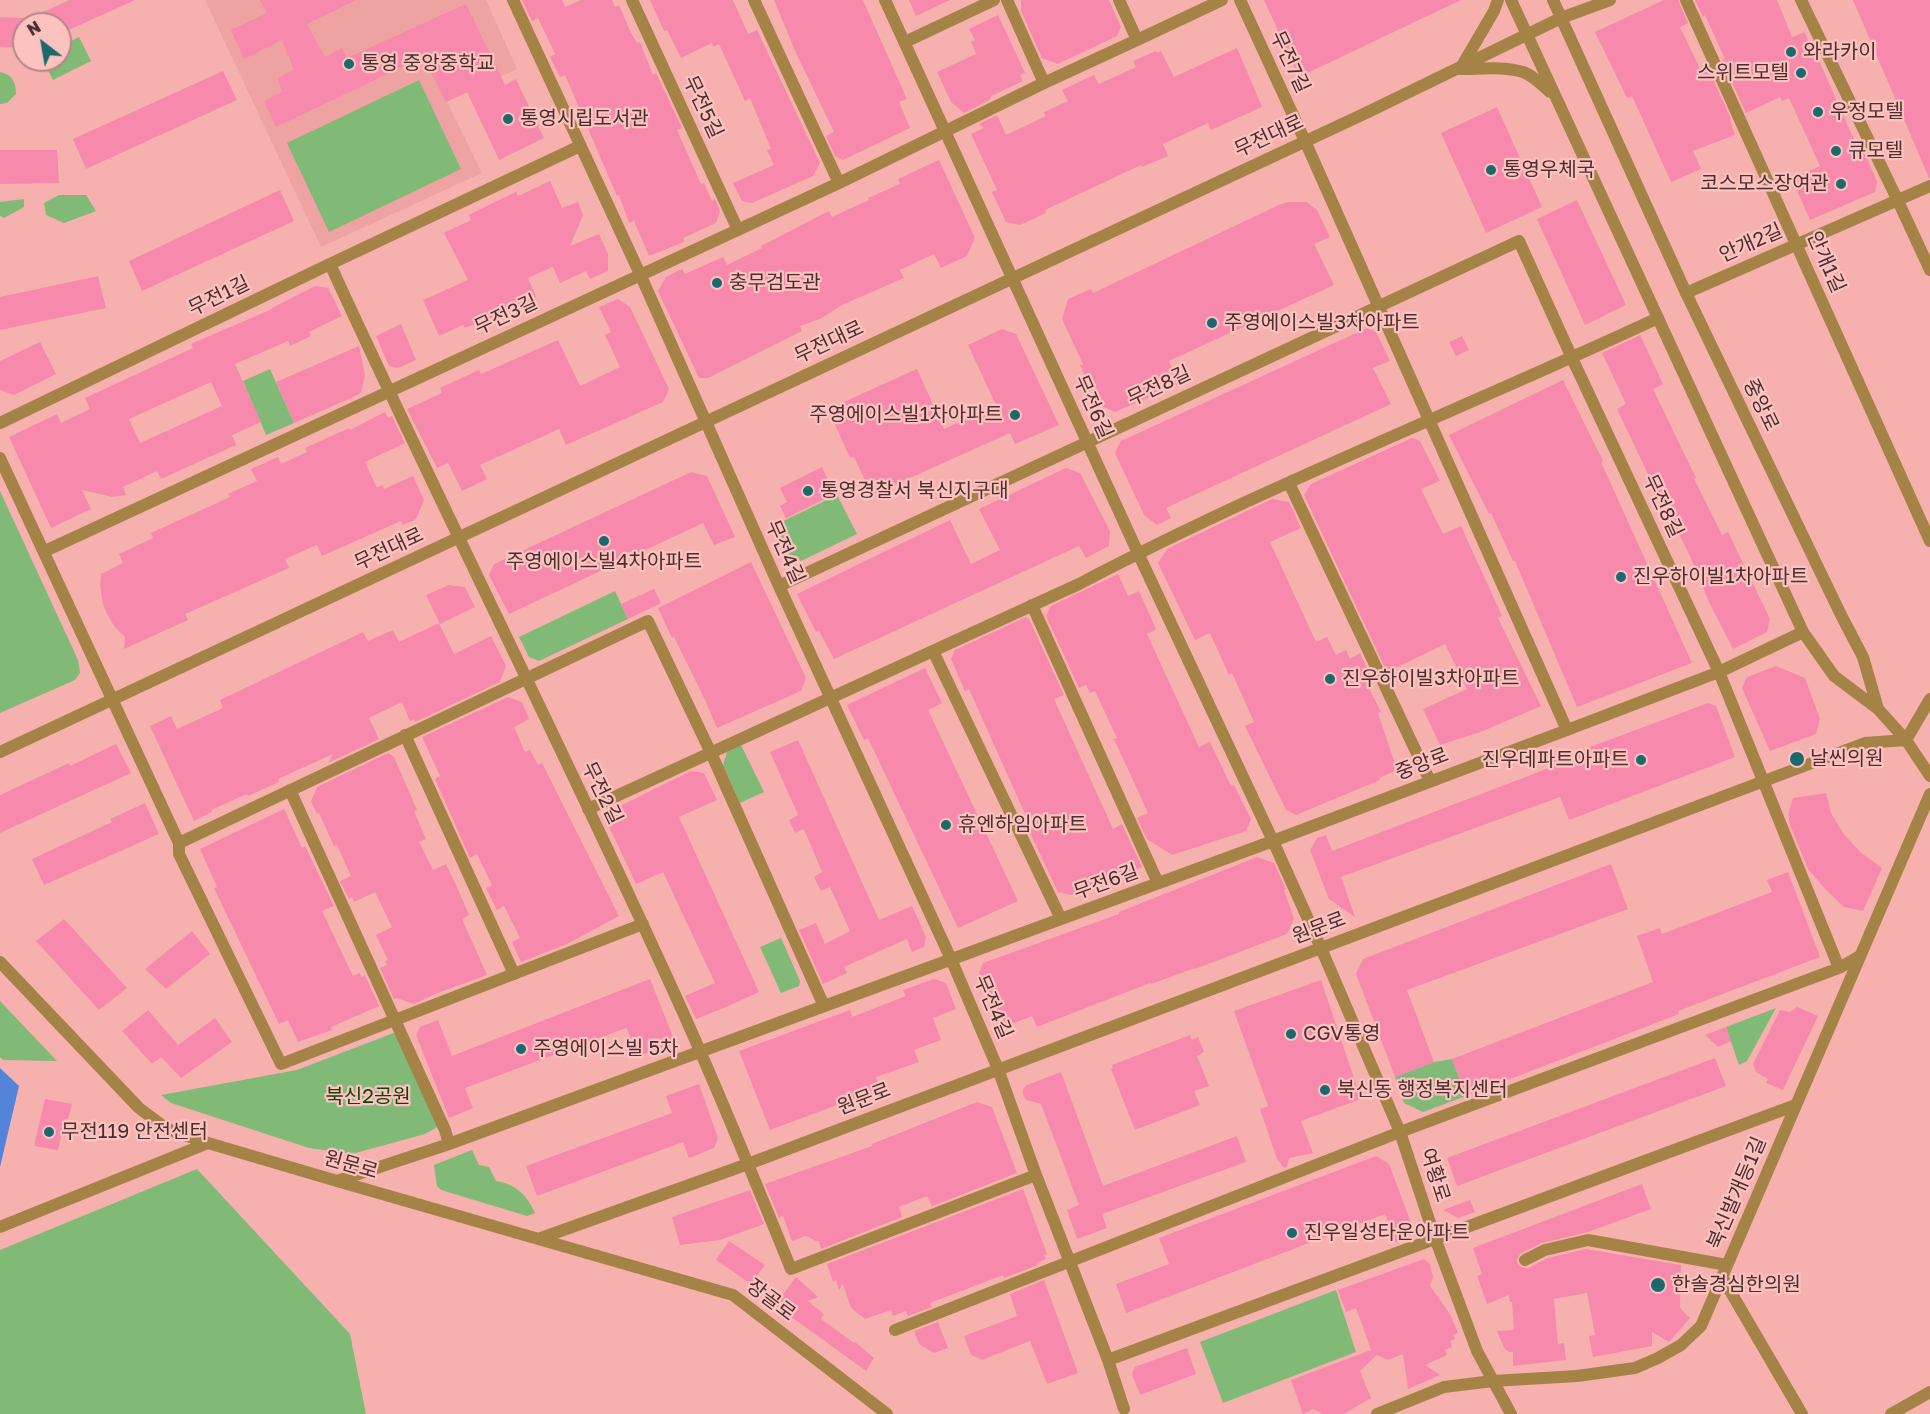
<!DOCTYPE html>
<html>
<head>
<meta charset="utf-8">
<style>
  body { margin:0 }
  #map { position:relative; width:1930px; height:1414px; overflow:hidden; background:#f6b1af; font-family:"Golos Text",sans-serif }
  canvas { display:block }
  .north { position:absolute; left:12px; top:12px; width:60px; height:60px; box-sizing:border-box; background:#fbc2c0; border:2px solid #b48786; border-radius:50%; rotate:329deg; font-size:16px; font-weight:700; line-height:24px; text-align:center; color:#4a2f2e }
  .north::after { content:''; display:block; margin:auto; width:21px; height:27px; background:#1c696d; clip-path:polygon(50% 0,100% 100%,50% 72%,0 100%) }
</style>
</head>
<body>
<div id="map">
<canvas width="1930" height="1414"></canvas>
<div class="north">N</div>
</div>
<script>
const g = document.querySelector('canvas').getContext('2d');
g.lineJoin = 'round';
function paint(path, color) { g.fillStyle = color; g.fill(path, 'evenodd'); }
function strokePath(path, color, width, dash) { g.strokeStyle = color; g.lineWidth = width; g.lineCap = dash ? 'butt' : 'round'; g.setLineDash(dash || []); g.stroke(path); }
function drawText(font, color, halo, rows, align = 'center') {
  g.font = font + ' "Golos Text","Noto Sans KR",sans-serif'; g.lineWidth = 4.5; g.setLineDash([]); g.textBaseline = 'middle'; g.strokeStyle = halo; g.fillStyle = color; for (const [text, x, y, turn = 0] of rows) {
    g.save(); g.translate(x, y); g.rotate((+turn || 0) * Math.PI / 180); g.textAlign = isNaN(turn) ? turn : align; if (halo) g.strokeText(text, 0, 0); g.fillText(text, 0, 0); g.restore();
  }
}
paint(new Path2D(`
  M205,0H486L517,69L447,102L482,173L321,247Z`), '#eea2a1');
paint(new Path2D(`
  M79,37L91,61L53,80L42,60H60V47Z
  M0,72C12,74 16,82 16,94L7,103L0,104Z
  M419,80L461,169L329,232L287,143Z
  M59,195H86L96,211L64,223L46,215L44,203Z
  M24,199V207L4,218L0,216V202Z
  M270,369L294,423L266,435L243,381Z
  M0,491L78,660L80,673L75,680L0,713Z
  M837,495L857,534L801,561L790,556L775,525Z
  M615,591L628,619L539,661L529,657L519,637Z
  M741,745L764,792L740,803L723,765L727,752Z
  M781,938L800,981L799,986L781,993L760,947Z
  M0,1001L57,1061L3,1060L0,1057Z
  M1776,1008L1747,1061L1739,1065L1726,1027Z
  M396,1032L439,1126L425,1134L352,1154L309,1148L171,1103L161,1095L297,1070Z
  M1452,1059L1466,1096L1423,1112L1404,1103L1395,1077L1434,1062Z
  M472,1150L479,1165L489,1167L496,1181C516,1184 527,1195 535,1213L527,1216L441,1190L437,1186L434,1165Z
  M197,1169L350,1334L366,1414H0V1250Z
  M1336,1290L1356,1352L1223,1403L1200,1342Z`), '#81ba76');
paint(new Path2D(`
  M0,1068L19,1086L0,1167Z`), '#5384d9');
paint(new Path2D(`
  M69,0H135L60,34V24H24V48L0,47V17L24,18V21Z
  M260,0H356L307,24L325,57L342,48L347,58L466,4L505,85L516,79L544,138L499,160L467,92L446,102L423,57L276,127L264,101L282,92L278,78L294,70L282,40L244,59L231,30L267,13Z
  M522,0H562L565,7L581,0H612L615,7L619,5L631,33L637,43L640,42L653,75L656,73L682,128L677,130L701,184L704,183L712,201L715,199L720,211L716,223L683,238L684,242L649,256L634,221L629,223L619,195L617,196L565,75L560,77L550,57L555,54L538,18L532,21Z
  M650,0H733L748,34L757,30L820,163L813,176L752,203L742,201L733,183L774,165L767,150L771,149L750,98L745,101L719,44L713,47L712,43L681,58L667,30L664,31Z
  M774,0H863L907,99L899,102L910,128L843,160L835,156L826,136L834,132L796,53Z
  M909,0H950L916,16Z
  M1021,0H1109L1121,27L1117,36L1058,64L1042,58L1021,11Z
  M1264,0H1461L1299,77Z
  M1664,0H1678L1688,23L1680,27L1700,69L1707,66L1731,119L1730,120L1735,135L1693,151L1701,169L1671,182L1632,96L1627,98L1595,32Z
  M1695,0H1777L1792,37L1805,32L1814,57L1817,56L1860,153L1864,151L1877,182L1875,192L1810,220L1792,179L1820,166L1789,98L1782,101L1780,97L1746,113L1722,60L1725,59L1705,15L1703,17Z
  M1853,0H1930V178H1929Z
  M998,15L1025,73L1020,75L1023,81L991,96L990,100L964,113L951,102L937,72L976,54L971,42L975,40L969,29Z
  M1237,48L1262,107L1211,130L1208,123L1163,144L1168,156L1142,167L1141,165L1045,210L1046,213L1020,225L1006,222L992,192L997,190L971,134L984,128L979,124L997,115L1006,135L1046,116L1044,112L1068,101L1062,90L1094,75L1099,84L1136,67L1133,61L1156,51L1157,53L1161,51L1174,77Z
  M223,71L237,100L86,169L73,139Z
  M1497,107L1542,207L1486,233L1441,133Z
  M0,150H57L59,183L0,184Z
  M939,160L975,238L967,256L941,268L934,254L900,270L904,278L842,305L822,318L800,326L802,331L708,378H699L658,291L666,277L682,269L685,274L723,257L727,265L762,248L761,246L829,211L832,217L869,200L868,198L900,184L898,179Z
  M550,181L562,208L578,202L583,215L570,246L599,234L608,254V271L590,279L586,271L560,283L553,267L528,278L536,297L487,320V319L465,328L463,325L439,336L423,300L468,280L444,233L471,220L469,215L493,203L516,192L518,196Z
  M280,190L294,221L142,291L129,261Z
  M1577,200L1626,305L1585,325L1537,219Z
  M1288,202H1307L1317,210L1330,237L1314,244L1334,285L1169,361L1179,384L1115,412L1099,405L1080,365L1083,364L1062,319L1068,299L1091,289L1093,293L1281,204Z
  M98,276L106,308L0,330V297Z
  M315,286L328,288L342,316L309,332L311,336L290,346L288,341L235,364L261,422L232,435L236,445L161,479L157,471L123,487L126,495L112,497L82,490L91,509L51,528L9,437L57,414L61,423L90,409L85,398L193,348L191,344L272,309V308ZM211,382L222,406L140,443L129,419Z
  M618,299L630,307L669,389L663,402L566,445L559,429L480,465L487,479L462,491L448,463L437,468L407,409L442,393L440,388L479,370L481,374L558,340L580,386L620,367L605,335L611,332L599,307Z
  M401,324L416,360L398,368L389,366L376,336Z
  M1367,328L1376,332L1390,361L1373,368L1391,404L1166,508L1171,518L1157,525L1144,515L1115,453L1121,441Z
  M1002,329L1016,334L1059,425L1015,444L1010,433L872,495L854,457L850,458L828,409L917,369L944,429L996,405L968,345Z
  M1640,335L1663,384L1653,389L1696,478L1694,479L1722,535L1728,532L1770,619L1767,632L1733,649L1709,602L1689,554L1660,495H1658L1617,409L1626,404L1602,353Z
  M1462,336L1469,350L1456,356L1449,342Z
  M40,342L56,374L14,395L0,390V361Z
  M359,346L365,375L361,392L358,395L294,423L276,382Z
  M1563,380L1603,461L1601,462L1692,663L1577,707L1515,561H1513L1491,513L1489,514L1449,435Z
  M385,412L388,418L392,416L405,443L365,462L377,488L382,485L384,489L413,476L424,500L416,519L403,525L401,521L322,556L317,545L285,559L289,568L185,614L188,620L124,649L125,637L114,626L107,614L103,604L100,585L101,574L123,563L119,554L153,538L151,533L230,497L228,494L257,481L251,469L278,457L281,464L307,452L305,448L349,428L350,430Z
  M1412,438L1420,441L1440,481L1421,489L1443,534L1461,526L1502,616L1498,618L1541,706L1483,731L1440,745L1423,709L1467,689L1445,644L1387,672L1304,495L1311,484Z
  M822,467L835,494L786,518L780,506L787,502L780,488Z
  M1066,468L1080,473L1110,531L1109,546L1086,558L1079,546L834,659L819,631L816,632L797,594L950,520L971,564L1000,550L979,509Z
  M691,472L707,476L735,537L714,545L703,523L509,614L489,575L494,564Z
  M1272,499L1289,502L1301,528L1270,542L1316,642L1327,637L1336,655L1346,650L1350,659L1360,653L1372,679L1366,682L1381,712L1378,713L1397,770L1379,778L1380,780L1296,815L1286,810L1245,726L1254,722L1232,673L1229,675L1210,633L1195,640L1158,563L1167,549Z
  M751,562L806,678L801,691L717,728L705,700L674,637L672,638L658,608Z
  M1118,574L1128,596L1139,591L1156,629L1147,634L1199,747L1210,742L1231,786L1234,785L1251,819L1246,831L1172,855L1147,839L1137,818L1148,813L1114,739L1117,738L1095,691L1090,693L1086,685L1079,688L1046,616L1051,606Z
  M449,585L465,587L475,607L440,624L426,595Z
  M654,589L661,603L628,619L621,604Z
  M1026,617L1029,619L1064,695L1054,699L1113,829L1122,824L1142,867L1106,883L1071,895L1058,892L1022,816L1025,814L969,689L965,691L951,659L955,650Z
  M439,623L454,654L491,636L506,666L500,682L415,722L414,719L410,721L402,702L369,718L379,739L328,763L333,754L278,779L279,782L248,796L247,794L211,810L212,812L194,821L150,726L171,716L177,729L223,708L220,700L363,632L368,641L393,630L399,642Z
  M1776,666L1805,678L1820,719L1816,734L1770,751L1742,688L1747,677Z
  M925,668L942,703L928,710L1018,901L958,928L868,738L864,740L847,705Z
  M508,697L522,702L529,719L514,727L525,752L530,750L538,765L542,763L619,916L567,944L521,962L512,942L520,938L504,906L497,910L486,888L492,885L477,854L470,858L435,779L440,776L422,737Z
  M1708,703L1716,706L1735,757L1569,820L1560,797L1341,877L1355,917L1329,899L1310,850L1317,838L1326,835L1332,851L1549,768L1547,763Z
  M798,740L879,920L912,906L926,937L924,947L912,952L907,939L844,967L847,973L823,984L799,930L816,923L825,944L850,931L830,887L821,891L814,877L822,872L804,829L795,833L789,820L798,815L770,752Z
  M116,744L131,773L0,833V795L69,763L70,766Z
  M388,753L394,757L417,810L414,811L426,839L419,842L433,870L446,864L457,887L469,915L462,919L487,975L435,994L414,1004L397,998L394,999L380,968L387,965L385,961L388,960L376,935L392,927L375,892L354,902L352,897L349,899L340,881L351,876L337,845L334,846L319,813L317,814L311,801L317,787Z
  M691,771L704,773L717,800L679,817L759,992L726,1007L696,1019L685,996L715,983L663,872L636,884L606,820L610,811Z
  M1826,793L1831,813L1843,833L1860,852L1882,868L1863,911L1844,907L1826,890L1808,869L1790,825L1788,815L1793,798Z
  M145,803L159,834L44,885L32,859L112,822L110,819Z
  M284,809L302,848L305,846L334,906L322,911L353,976L360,973L361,977L365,975L379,1006L331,1027L332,1030L298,1042L288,1020L279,1024L214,888L217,887L200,849Z
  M1257,857L1274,863L1286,889L1284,890L1294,919L1287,934L1195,969V968L1151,984L1150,983L1037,1027L1032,1016L999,1029L979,973L983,963L1119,914V912Z
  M1611,864L1628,909L1407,990L1434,1062L1395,1077L1356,974L1363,959Z
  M1788,872L1820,957L1678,1011L1679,1014L1466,1096L1452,1059L1653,982L1637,936L1660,928L1662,934L1772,892L1767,880Z
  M64,919L127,988L99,1010L36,941Z
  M192,931L210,954L166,989L145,969Z
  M650,979L675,1042L640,1056L626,1028L465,1088L473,1108L449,1118L416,1035L420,1027L438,1020L452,1056Z
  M934,979L946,983L956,1009L933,1018L941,1040L914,1050L919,1062L876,1077L880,1089L770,1130L739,1051L850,1010L852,1017L906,996L903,990Z
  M1321,980L1361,1099L1301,1121L1313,1153L1289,1158L1287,1167L1284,1168L1277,1159L1260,1109L1268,1106L1234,1011Z
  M1797,1007L1818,1016L1783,1090L1766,1083L1768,1079L1756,1072L1753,1064L1780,1010L1790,1012Z
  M148,1010L178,1045L215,1018L232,1042L181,1078L161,1057L152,1064L122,1031Z
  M1726,1027L1731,1041L1718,1047L1705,1035Z
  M1190,1035L1192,1040L1198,1037L1204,1052L1197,1056L1209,1086L1194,1091L1200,1105L1135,1130L1111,1069L1113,1068L1112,1065Z
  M1715,1058L1726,1086L1457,1186L1447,1158Z
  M1061,1072L1103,1186L1237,1136L1246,1162L1102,1214L1107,1228L1077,1239L1067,1210L1079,1205L1041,1104L1026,1100L1023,1095V1089L1027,1085Z
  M699,1084L718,1138L714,1148L689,1158L683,1142L537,1196L526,1166L672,1113L666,1096Z
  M45,1099L72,1104L68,1119H65L58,1150L34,1146Z
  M977,1102L992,1107L1017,1173L932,1206L927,1196L899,1207L902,1217L821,1249L819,1241H816L806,1236L792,1241L783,1216L779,1218L765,1184L872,1146V1144Z
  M1376,1156L1389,1164L1413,1228L1408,1238L1396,1243L1385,1214L1126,1313L1116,1284L1169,1264L1159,1238Z
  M1642,1184L1651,1209L1588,1232L1542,1243L1521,1253L1517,1259V1263L1521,1267L1528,1268L1548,1258L1586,1249L1681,1265L1680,1308L1690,1318L1669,1342L1652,1332V1346L1593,1357L1589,1336L1595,1335L1587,1293L1554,1299L1558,1344L1564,1343L1566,1360L1513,1366V1352H1509L1504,1348L1497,1331L1514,1330L1512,1302H1510L1509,1295L1487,1304L1477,1276L1482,1274L1473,1248Z
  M1023,1189L1047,1254L1044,1255L1046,1259L1037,1263L1038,1265L1004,1278L1003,1275L930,1303L932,1307L908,1316L906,1311L893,1316L891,1310L865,1319L851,1308L843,1284L839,1290L836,1280L833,1282L827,1264Z
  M750,1190L764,1224L720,1240L680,1245L672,1217Z
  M1470,1200L1475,1212L1458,1218L1443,1210Z
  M729,1241L765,1265L751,1284L716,1260Z
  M1424,1259L1430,1264L1433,1277L1430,1286L1450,1314L1458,1333L1453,1335L1455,1339L1450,1341L1452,1347L1445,1350L1447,1355L1425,1365L1440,1375L1408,1389L1403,1354L1388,1360L1377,1355L1360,1371L1371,1398L1344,1414H1323L1313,1409L1303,1414L1291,1380L1371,1350L1356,1308L1346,1312L1338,1290Z
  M796,1277L818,1297L808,1301L824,1314L821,1319L854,1343L855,1342L874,1358L866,1371L775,1305Z
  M1044,1280L1078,1373L1047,1384L1030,1341L982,1360L971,1355L964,1336L1017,1316L1010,1294Z
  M938,1322L948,1348L934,1353L919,1344L914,1331Z
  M1187,1348L1196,1374L1140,1395L1132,1374L1135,1367Z`), '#f789ac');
strokePath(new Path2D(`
  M513,0L640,274L779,586L951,959L998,1069L1036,1175L1108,1360L1124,1409
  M632,0L738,230
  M754,0L839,183
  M885,0L1138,553L1273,841L1321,948
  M1007,0L1044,83
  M1119,0L1137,40L1222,0
  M1240,0L1305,141L1567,730
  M1686,0L1930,541
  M1801,0L1898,201L1930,270
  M1561,18L1610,0
  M905,42L994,0
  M330,264L580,146
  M1686,293L1930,186
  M0,423L330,264C437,498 553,728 660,962C707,1063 749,1166 791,1269L1036,1175
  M0,458L179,843V854L281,1064L643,924
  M1289,483L1430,781
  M45,551L839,183L1044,83L1137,40
  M779,586L1519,241L1572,358L1719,672L1839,968
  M1032,605L1158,883
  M933,651L1061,919
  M405,735L514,974
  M290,790L445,1130L449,1144
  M588,809L1079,584C1267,485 1465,408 1658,318
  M179,843L648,621L711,753L824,1006
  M337,1181L449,1144L1273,841L1567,730L1719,672L1803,632
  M0,1227L208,1143
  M1525,1260L1545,1250L1588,1240L1727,1265
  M1722,1277L1802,1414
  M895,1330L1400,1132L1839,968L1860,956
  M1108,1360L1796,1105
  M1377,1414L1444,1387L1493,1381L1577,1376L1635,1368L1658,1358L1681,1345L1701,1326L1930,794
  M1891,1414L1930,1392`), '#a58346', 12);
strokePath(new Path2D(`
  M1511,0L1803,632L1834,676L1878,709L1906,740L1930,776
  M1553,0L1686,293L1841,615L1863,657L1878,709
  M1460,69L1494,11L1498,0
  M1461,69C1481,69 1504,66 1523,72C1534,76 1542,85 1550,92
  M0,752L1368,112L1561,18
  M1321,948L1400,1132L1435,1238L1477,1351L1511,1414
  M0,962L139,1108L167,1129L208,1143L337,1181L733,1295L887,1414
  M541,1238L748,1164L1865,743L1906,740L1930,699`), '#a58346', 12);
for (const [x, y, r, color] of [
  [1791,52,6,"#1c696d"],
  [349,64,6,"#1c696d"],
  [1801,73,6,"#1c696d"],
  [1818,112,6,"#1c696d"],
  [508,119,6,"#1c696d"],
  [1836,151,6,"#1c696d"],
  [1491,170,6,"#1c696d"],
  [1841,184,6,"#1c696d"],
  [717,283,6,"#1c696d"],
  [1212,323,6,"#1c696d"],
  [1015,415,6,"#1c696d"],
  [808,491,6,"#1c696d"],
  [604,541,6,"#1c696d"],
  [1621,577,6,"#1c696d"],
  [1330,679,6,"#1c696d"],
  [1797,759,8,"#1c696d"],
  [1641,760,6,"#1c696d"],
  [946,825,6,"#1c696d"],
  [1291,1034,6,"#1c696d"],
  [521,1049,6,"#1c696d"],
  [1325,1090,6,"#1c696d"],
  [49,1132,6,"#1c696d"],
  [1292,1233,6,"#1c696d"],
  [1658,1285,8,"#1c696d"]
]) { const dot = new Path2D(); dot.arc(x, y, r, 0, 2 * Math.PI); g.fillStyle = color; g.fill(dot); strokePath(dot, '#fbc2c0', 2); }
drawText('20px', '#4a2f2e', '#fbc2c0', [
  ["와라카이",1803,52],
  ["통영 중앙중학교",361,64],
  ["스위트모텔",1789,73,"right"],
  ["우정모텔",1830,112],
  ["통영시립도서관",520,119],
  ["큐모텔",1848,151],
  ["통영우체국",1503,170],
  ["코스모스장여관",1829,184,"right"],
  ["충무검도관",729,283],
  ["주영에이스빌3차아파트",1224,323],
  ["주영에이스빌1차아파트",1003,415,"right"],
  ["통영경찰서 북신지구대",820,491],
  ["주영에이스빌4차아파트",604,562,"center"],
  ["진우하이빌1차아파트",1633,577],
  ["진우하이빌3차아파트",1342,679],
  ["날씬의원",1810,759],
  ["진우데파트아파트",1629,760,"right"],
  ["휴엔하임아파트",958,825],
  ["CGV통영",1303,1034],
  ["주영에이스빌 5차",533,1049],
  ["북신동 행정복지센터",1337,1090],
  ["무전119 안전센터",61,1132],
  ["진우일성타운아파트",1304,1233],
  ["한솔경심한의원",1672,1285]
], 'left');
drawText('20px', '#4a2f2e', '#fbc2c0', [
  ["무전7길",1290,62,65],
  ["무전5길",703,107,65],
  ["무전대로",1269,136,-25],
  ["안개2길",1751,243,-24],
  ["안개1길",1826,262,66],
  ["무전1길",219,296,-26],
  ["무전3길",506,315,-25],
  ["무전대로",829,342,-25],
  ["무전8길",1159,386,-25],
  ["중앙로",1761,405,64],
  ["무전6길",1093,407,66],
  ["무전8길",1663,506,65],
  ["무전대로",389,549,-25],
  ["무전4길",785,552,66],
  ["중앙로",1422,764,-21],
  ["무전2길",602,793,64],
  ["무전6길",1106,882,-20],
  ["원문로",1319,928,-21],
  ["무전4길",993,1007,67],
  ["원문로",864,1099,-21],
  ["원문로",351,1165,16],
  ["여황로",1435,1175,72],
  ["북신발개등1길",1737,1193,-67],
  ["장골로",771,1300,37]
]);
drawText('20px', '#124207', '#fbc2c0', [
  ["북신2공원",368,1097]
]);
</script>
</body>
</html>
